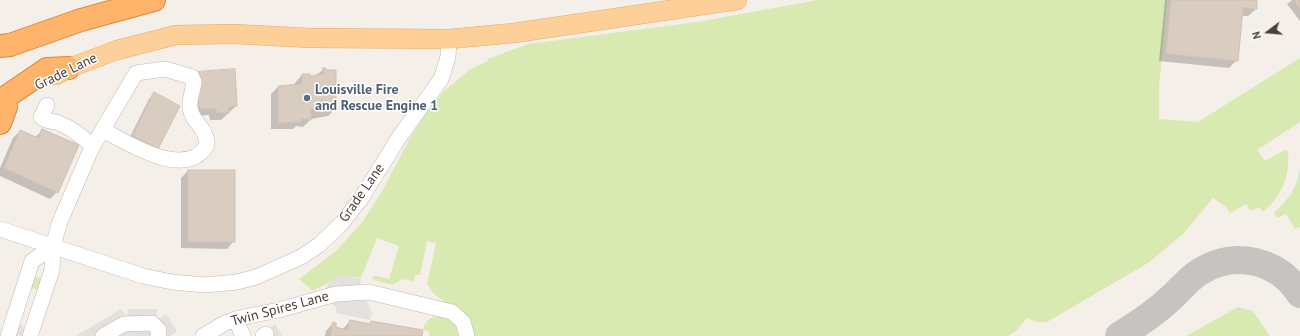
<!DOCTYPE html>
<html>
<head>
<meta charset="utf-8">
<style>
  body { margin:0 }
  #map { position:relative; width:1300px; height:336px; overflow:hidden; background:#f5efe9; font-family:"PT Sans",sans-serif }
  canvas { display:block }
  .north { position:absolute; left:1248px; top:12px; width:40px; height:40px; -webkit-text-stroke:3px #fff; paint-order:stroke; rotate:254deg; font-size:11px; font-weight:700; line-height:16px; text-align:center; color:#493f37 }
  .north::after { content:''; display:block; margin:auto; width:14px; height:18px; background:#493f37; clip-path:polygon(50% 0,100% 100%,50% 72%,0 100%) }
</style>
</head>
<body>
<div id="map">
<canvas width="1300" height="336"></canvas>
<div class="north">N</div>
</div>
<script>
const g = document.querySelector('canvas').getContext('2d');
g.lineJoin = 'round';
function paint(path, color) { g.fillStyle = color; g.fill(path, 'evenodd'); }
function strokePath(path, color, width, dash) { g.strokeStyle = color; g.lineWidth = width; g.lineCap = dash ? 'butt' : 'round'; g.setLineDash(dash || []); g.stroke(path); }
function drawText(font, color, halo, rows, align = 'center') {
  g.font = font + ' "PT Sans",sans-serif'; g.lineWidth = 3; g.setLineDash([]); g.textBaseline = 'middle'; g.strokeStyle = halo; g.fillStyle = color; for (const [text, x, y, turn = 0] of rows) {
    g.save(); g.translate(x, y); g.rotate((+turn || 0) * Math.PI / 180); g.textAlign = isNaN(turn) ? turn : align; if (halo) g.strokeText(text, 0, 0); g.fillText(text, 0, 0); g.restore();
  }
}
paint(new Path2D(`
  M818,0H1167L1159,88V119L1198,122L1300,58V122L1257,150L1265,161L1285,150L1288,151C1290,176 1282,196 1263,212L1259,207L1251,211L1246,204L1230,213L1227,208L1213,198L1183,234L1148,263L1047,322H1037L1027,318L1016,331L1008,336H471L448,304L434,294L427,284L436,243L427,241L420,275H415L414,281L402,279L393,285L373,280L372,277L376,276L389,279L399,246L377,238L361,278L342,275L313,291L299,279L336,251L363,221L382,191L410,138L428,110L443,92L469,70L488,61V59L528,44L697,22Z
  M1300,167V227L1295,229L1286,214L1277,218L1274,213C1289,198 1297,190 1300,167Z
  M34,276L42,279L38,290L30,288Z
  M1238,307L1253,311L1270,336H1186Z
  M438,316L452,318L462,336H429V332L423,329C425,321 430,317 438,316Z`), '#d9e9b2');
paint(new Path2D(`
  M343,275L361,279L360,286L372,313L370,320L336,313V307L330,303L325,292L328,282Z
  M121,309L127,317L128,309H157L156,319L158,320L166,314L177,331L170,336H76Z
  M18,322L25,329L23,336H14Z
  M275,324L283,336H258Z`), '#e3e0de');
paint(new Path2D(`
  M1165,0H1256V9L1248,16H1241L1237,60L1229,68L1159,61Z
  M1292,0H1300V21L1287,4Z
  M324,69L335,109L328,116L311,119L303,127L296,126L293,129H271V94L278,87L295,85V83L302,75L314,77Z
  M189,80L236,106L221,120H210L209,115L192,116Z
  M155,94L158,148L128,141L149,99Z
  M43,130L57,192L50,199L0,176V168L13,138L20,131L35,137Z
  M188,171L234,241L227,249L181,248V178Z
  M350,321L368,325L371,322L421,336H325L326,331L333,323L335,328L342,330Z`), '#0003');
strokePath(new Path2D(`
  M1119,336C1137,325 1155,313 1171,298C1181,289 1189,278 1201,271C1235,250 1278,260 1300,294`), '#c6c4c0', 28);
const building = new Path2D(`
  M1171,0H1257V9L1243,8L1238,61L1166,54Z
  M1294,0H1300V8Z
  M323,68H326V70H336V109L327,110V112H314L315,109H311V120L301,119V122L278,123V86L302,84V74H310V76H315V75L323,74Z
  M235,69L237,106L229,107V113H217L216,109H199L196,72Z
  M154,92L180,106L158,149L133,136Z
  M42,129L79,145L58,193L4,168L20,130L38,138Z
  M188,170H235V242H188Z
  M350,320L370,324L371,321L423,330L422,336H330L333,322L336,323V327L347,330Z`);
paint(building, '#d9ccc1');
strokePath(building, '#d1c0b2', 1);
const minor = new Path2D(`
  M47,105L41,117C46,122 53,121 59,123C72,128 82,137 93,146
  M0,229L143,276L172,282L205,285L237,282L256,277L301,257L319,245L342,223L360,200L400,136L441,79L448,57L449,39
  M235,319L243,336
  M8,336L32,261L53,247
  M30,336L52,270L53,247L59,224L89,154L93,146L136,73L165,69L192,77L194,82C193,90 189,100 190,107C191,122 207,127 207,145C186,181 128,143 103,130
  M103,336L124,324L152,323L159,330L158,336
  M203,336L225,323L239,318L279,310L336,294L369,292L452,312L463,322L467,336
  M263,336L266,334`);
const major = new Path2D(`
  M56,75L69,68L117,50L176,35L234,34L311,38L449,39L514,33L737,0`);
const highway = new Path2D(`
  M0,46L10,45L81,20L154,0
  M0,101L47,69L69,68
  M0,123L6,107`);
strokePath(minor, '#c3b8af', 16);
strokePath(major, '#e4aa67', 20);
strokePath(highway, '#de863a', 24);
strokePath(minor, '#fff', 15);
strokePath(major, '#fed099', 19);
strokePath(highway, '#feb56b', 22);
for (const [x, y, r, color] of [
  [307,98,4,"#5c6f8a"]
]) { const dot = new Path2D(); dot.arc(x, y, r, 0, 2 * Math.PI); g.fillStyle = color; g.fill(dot); strokePath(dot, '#fff', 1.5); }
drawText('14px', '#493f37', '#fff', [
  ["Grade Lane",66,72,-26],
  ["Grade Lane",362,193,-55],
  ["Twin Spires Lane",280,309,-15]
]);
drawText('bold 14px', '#4e5e75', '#fff', [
  ["Louisville Fire",315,90],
  ["and Rescue Engine 1",315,106]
], 'left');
</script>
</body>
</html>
